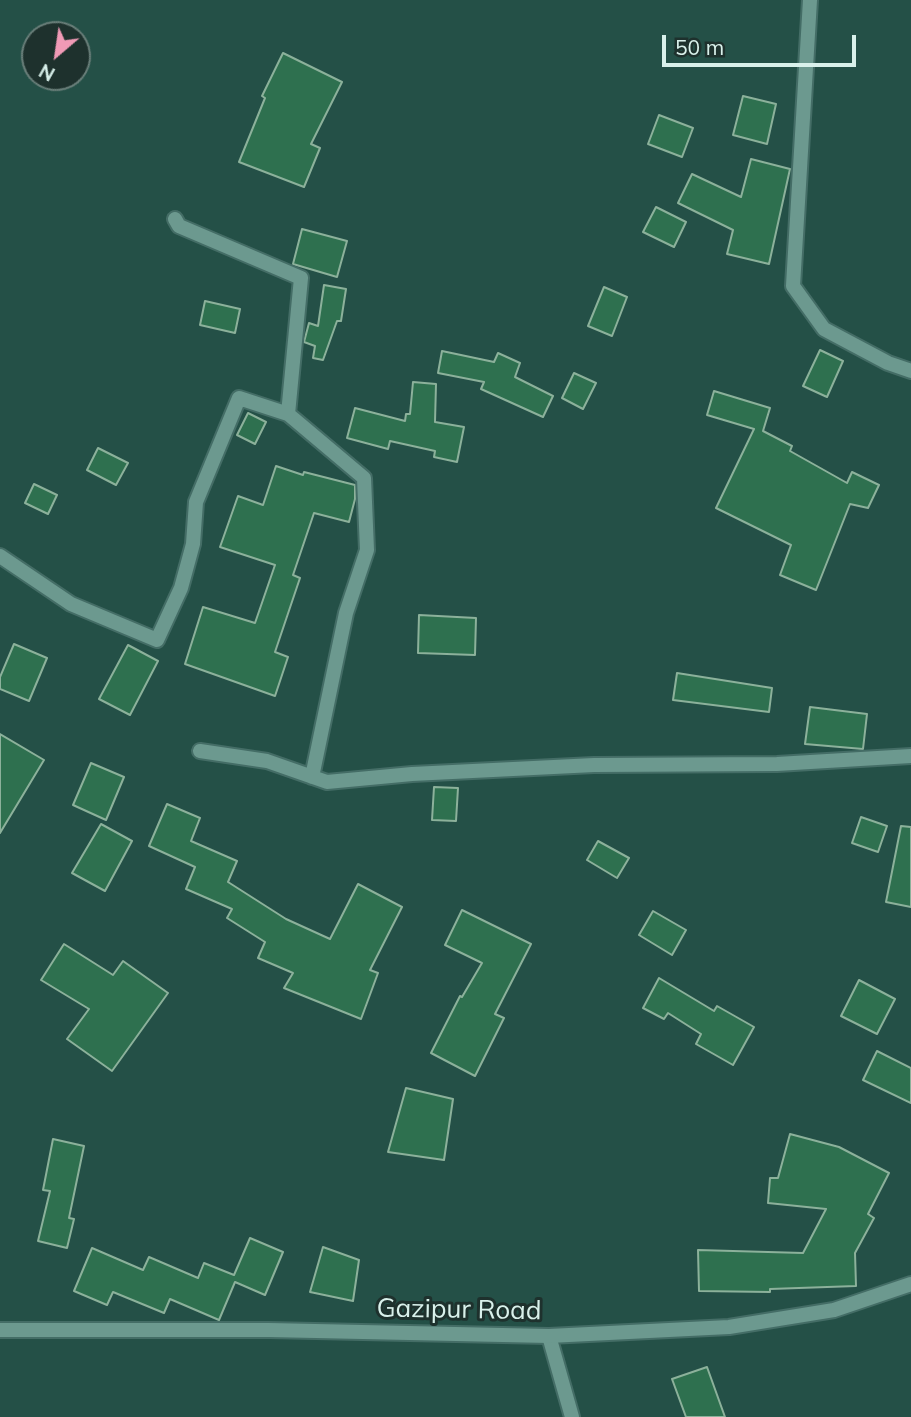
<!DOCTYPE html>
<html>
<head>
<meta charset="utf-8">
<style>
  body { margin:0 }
  #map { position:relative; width:911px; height:1417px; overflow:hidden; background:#245047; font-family:Mulish,sans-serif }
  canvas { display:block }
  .north { position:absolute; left:21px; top:21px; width:70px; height:70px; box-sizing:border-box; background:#1e312d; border:2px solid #697e79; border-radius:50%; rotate:209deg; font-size:19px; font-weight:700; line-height:28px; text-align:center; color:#d9f1eb }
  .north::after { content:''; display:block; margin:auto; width:24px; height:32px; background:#f09ab6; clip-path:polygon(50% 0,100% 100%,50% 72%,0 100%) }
  .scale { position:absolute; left:662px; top:35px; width:194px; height:32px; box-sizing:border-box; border:4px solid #d9f1eb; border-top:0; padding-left:9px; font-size:21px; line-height:24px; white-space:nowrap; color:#d9f1eb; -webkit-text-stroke:5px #1e312d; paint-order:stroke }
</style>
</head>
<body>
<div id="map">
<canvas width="911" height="1417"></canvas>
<div class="north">N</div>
<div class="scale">50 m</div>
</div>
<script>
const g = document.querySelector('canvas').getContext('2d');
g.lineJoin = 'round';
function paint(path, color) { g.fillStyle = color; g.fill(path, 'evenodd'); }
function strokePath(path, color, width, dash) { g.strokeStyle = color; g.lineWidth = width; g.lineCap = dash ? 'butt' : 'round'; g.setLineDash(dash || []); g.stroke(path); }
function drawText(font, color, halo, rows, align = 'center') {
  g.font = font + ' Mulish,sans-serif'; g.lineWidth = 6; g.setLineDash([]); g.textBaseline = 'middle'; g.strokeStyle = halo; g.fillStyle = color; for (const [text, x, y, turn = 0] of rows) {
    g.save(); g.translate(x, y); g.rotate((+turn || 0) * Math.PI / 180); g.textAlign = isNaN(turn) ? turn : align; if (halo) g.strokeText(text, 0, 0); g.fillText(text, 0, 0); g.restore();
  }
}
const building = new Path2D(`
  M283,53L342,82L311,144L320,148L304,187L239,162L265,98L262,96Z
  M743,96L776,104L767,144L733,135Z
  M659,115L693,128L682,157L648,144Z
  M751,159L790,169L769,264L727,254L733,230L678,203L692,174L741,197Z
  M656,207L686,222L674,247L643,232Z
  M302,229L347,241L337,277L293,264Z
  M324,285L346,289L341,321H337L323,360L313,358L315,346L304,342L309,323L318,326Z
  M604,287L627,297L612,336L588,326Z
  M205,301L240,309L235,333L200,325Z
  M820,350L843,361L827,397L803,386Z
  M442,351L494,362L498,353L520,363L515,377L553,396L543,417L481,389L484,382L438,373Z
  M574,373L596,383L583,409L562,398Z
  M413,382L436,384L435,422L464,427L457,462L434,457L435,451L390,441L388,449L347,438L355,408L405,421L406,414H410Z
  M714,391L770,408L763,431L792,446L790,451L847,483L852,472L879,485L868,508L850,504L816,590L780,575L791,545L716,508L754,429L707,415Z
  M248,413L266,422L255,444L237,435Z
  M98,448L128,463L116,485L87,470Z
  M276,466L303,475L304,472L355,485V499L349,522L314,513L293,575L300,578L275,652L288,657L275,696L185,664L203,607L255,623L275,565L220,547L238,496L263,505Z
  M34,484L57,495L48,514L25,503Z
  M419,615L476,618L475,655L418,653Z
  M14,644L47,658L29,701L0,689V677Z
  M128,645L158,661L130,715L99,699Z
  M677,673L772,688L769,712L673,700Z
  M810,707L867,714L863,749L805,744Z
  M0,734L44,760L0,833Z
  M91,763L124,777L106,820L73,805Z
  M434,787L458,788L456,821L432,820Z
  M167,804L200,818L191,841L237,861L228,882L286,919L330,939L358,884L402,907L370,970L378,973L361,1019L284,988L293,973L258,958L265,942L227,918L232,909L186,889L195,867L149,846Z
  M861,817L887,826L878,852L852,843Z
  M101,824L132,841L105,891L72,873Z
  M901,826L911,827V907L886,902Z
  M598,841L629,858L617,878L587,860Z
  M462,910L531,944L495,1014L504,1018L475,1076L431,1053L460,996L462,997L482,963L445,945Z
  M653,911L686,930L672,955L639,935Z
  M64,944L113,975L123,961L168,993L112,1071L67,1039L89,1009L41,980Z
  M659,978L714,1011L717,1006L754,1027L733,1065L696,1044L701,1034L668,1013L664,1019L643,1008Z
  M859,980L895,999L877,1034L841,1016Z
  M877,1051L911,1068V1103L863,1080Z
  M406,1088L453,1099L444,1160L388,1152Z
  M790,1134L839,1147L889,1173L868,1214L874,1218L855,1253L856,1286L770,1289V1292L699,1291L698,1250L803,1253L826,1209L768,1203L770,1178H778Z
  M53,1139L84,1146L69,1218L74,1219L67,1248L38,1241L50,1191L43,1190Z
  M250,1238L283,1252L265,1295L235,1282L219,1320L170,1299L164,1313L113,1292L107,1305L74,1291L92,1248L143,1270L149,1257L198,1278L204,1263L234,1275Z
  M323,1247L359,1260L353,1301L310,1292Z
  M707,1367L725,1417H686L672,1379Z`);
paint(building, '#2e704f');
strokePath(building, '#8cb19b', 2);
const minor = new Path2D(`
  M810,0L793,286L824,329L888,363L911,371
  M175,219L179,226L301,278L288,414L364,478L367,550L346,613L312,777
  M0,556L71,604L157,640L181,588L193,544L196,502L239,398L288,414
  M200,751L267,761L327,782L412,774L594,765L777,764L911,756
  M549,1336L572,1417`);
const tertiary = new Path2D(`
  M0,1330H269L549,1336L729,1327L834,1310L911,1284`);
strokePath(minor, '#446d66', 18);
strokePath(tertiary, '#446d66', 18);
strokePath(minor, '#6c998f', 14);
strokePath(tertiary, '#6c998f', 14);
drawText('26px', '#d9f1eb', '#1e312d', [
  ["Gazipur Road",459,1310,1]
]);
</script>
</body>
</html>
